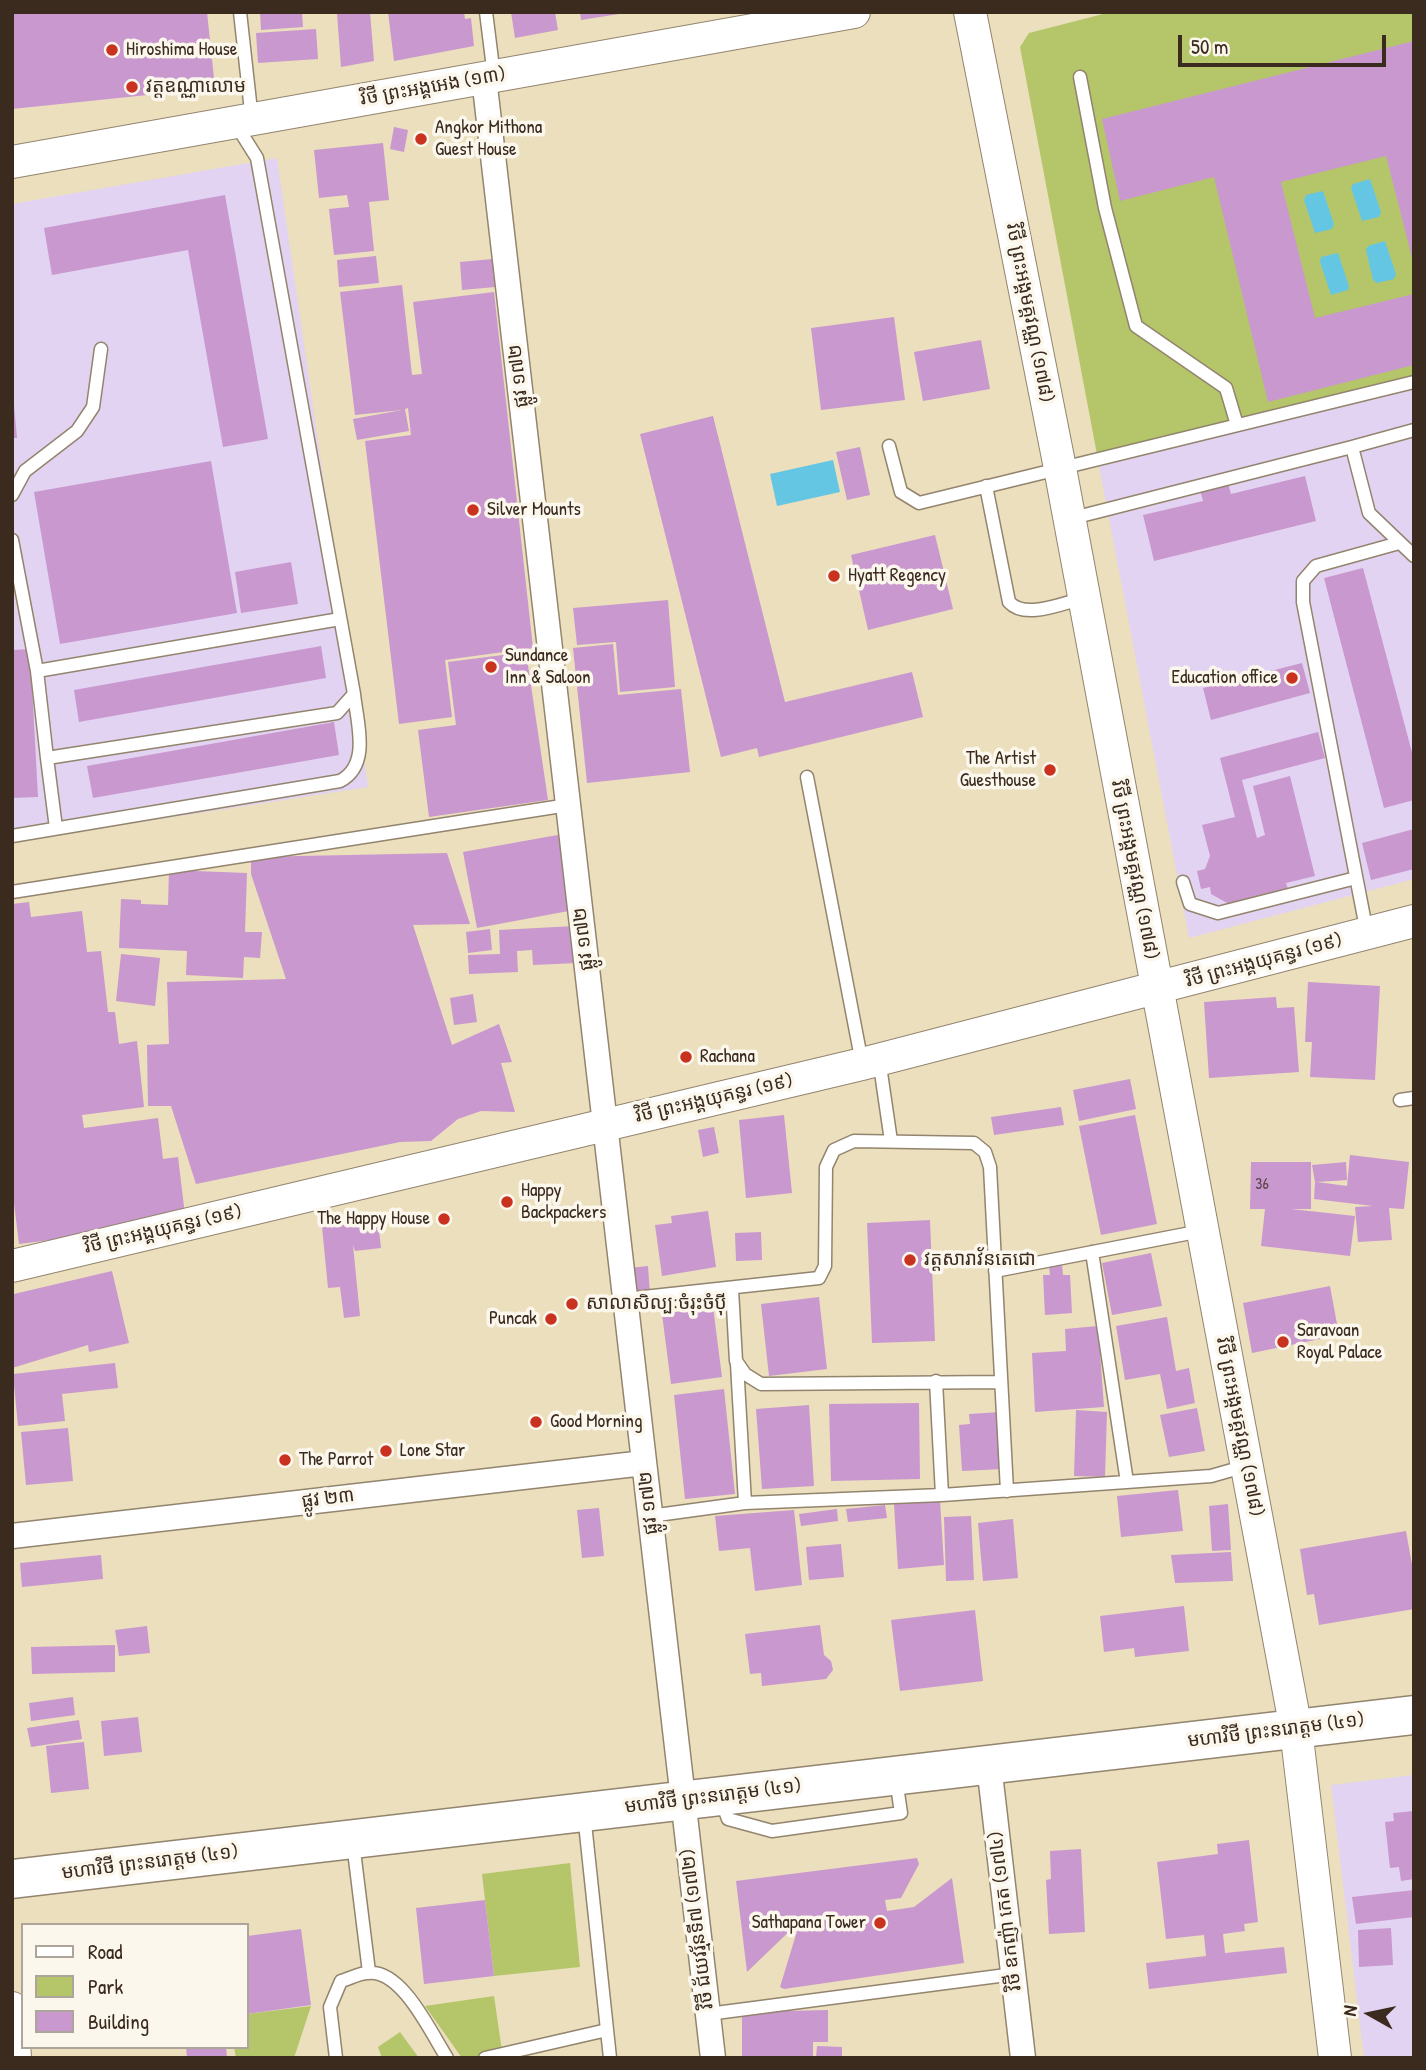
<!DOCTYPE html>
<html>
<head>
<meta charset="utf-8">
<style>
  body { margin:0 }
  #map { position:relative; width:1426px; height:2070px; overflow:hidden; background:#ebdfbd; font-family:"Patrick Hand",sans-serif }
  canvas { display:block }
  .frame { position:absolute; inset:0; border:14px solid #3b2a1e; pointer-events:none }
  .legend { position:absolute; left:21px; top:1923px; width:228px; height:126px; box-sizing:border-box; background:#fbf7ec; border:2px solid #aea59a; margin:0; padding:9px 12px; list-style:none; font-size:21px; color:#3b2a1e }
  .legend li { display:flex; align-items:center; gap:14px; height:35px }
  .legend b { width:35px; border:2px solid #aea59a }
  .north { position:absolute; left:1335px; top:1979px; width:70px; height:70px; -webkit-text-stroke:5px #fbf7ec; paint-order:stroke; rotate:279deg; font-size:19px; font-weight:700; line-height:28px; text-align:center; color:#3b2a1e }
  .north::after { content:''; display:block; margin:auto; width:24px; height:32px; background:#3b2a1e; clip-path:polygon(50% 0,100% 100%,50% 72%,0 100%) }
  .scale { position:absolute; left:1178px; top:35px; width:208px; height:32px; box-sizing:border-box; border:4px solid #3b2a1e; border-top:0; padding-left:9px; font-size:21px; line-height:24px; white-space:nowrap; color:#3b2a1e; -webkit-text-stroke:5px #fbf7ec; paint-order:stroke }
</style>
</head>
<body>
<div id="map">
<canvas width="1426" height="2070"></canvas>
<div class="frame"></div>
<ul class="legend">
<li><b style="height:9px;background:#fff"></b>Road</li>
<li><b style="height:19px;background:#b4c669"></b>Park</li>
<li><b style="height:19px;background:#c998ce"></b>Building</li>
</ul>
<div class="north">N</div>
<div class="scale">50 m</div>
</div>
<script>
const g = document.querySelector('canvas').getContext('2d');
g.lineJoin = 'round';
function paint(path, color) { g.fillStyle = color; g.fill(path, 'evenodd'); }
function strokePath(path, color, width, dash) { g.strokeStyle = color; g.lineWidth = width; g.lineCap = dash ? 'butt' : 'round'; g.setLineDash(dash || []); g.stroke(path); }
function drawText(font, color, halo, rows, align = 'center') {
  g.font = font + ' "Patrick Hand","Noto Sans Khmer",sans-serif'; g.lineWidth = 7; g.setLineDash([]); g.textBaseline = 'middle'; g.strokeStyle = halo; g.fillStyle = color; for (const [text, x, y, turn = 0] of rows) {
    g.save(); g.translate(x, y); g.rotate((+turn || 0) * Math.PI / 180); g.textAlign = isNaN(turn) ? turn : align; if (halo) g.strokeText(text, 0, 0); g.fillText(text, 0, 0); g.restore();
  }
}
paint(new Path2D(`
  M277,158L368,787L12,842V204Z
  M1414,389V879L1189,938L1099,466Z
  M1414,1775V2058H1364L1331,1785Z`), '#e3d3f2');
paint(new Path2D(`
  M1111,12H1414V389L1099,465L1020,47L1029,33Z
  M570,1863L580,1967L494,1976L482,1874Z
  M494,1996L503,2058H462L425,2006Z
  M311,2006L294,2058H236L234,2047H247V2014Z
  M400,2032L419,2058H382L378,2047Z`), '#b4c669');
paint(new Path2D(`
  M1370,179L1381,212L1379,217L1362,221L1351,188L1353,184Z
  M1323,191L1334,224L1332,229L1315,233L1304,200L1306,195Z
  M1385,241L1396,274L1394,279L1377,283L1373,280L1366,250L1368,246Z
  M1338,253L1349,286L1348,290L1331,295L1320,262L1321,257Z
  M833,460L840,492L777,506L770,474Z`), '#65c6e3');
paint(new Path2D(`
  M12,12H207L215,88L12,109Z
  M260,12H302L303,27L261,30Z
  M347,12H370L374,61L341,67L337,13Z
  M388,12H464L465,19L471,18L474,46L394,61Z
  M511,12H555L558,30L515,38Z
  M580,12H618L619,14L581,20Z
  M316,29L318,59L258,63L256,33Z
  M1414,41V265L1386,156L1281,182L1315,318L1414,294V365L1268,402L1214,177L1120,201L1102,119Z
  M394,127L408,130L404,152L390,149Z
  M383,143L389,200L369,202L374,251L334,255L329,209L349,207L347,195L319,198L314,150Z
  M225,195L268,439L223,447L188,250L52,275L44,228Z
  M376,256L379,283L339,287L337,260Z
  M492,259L495,287L462,290L460,262Z
  M402,285L412,375L422,374L413,302L494,292L533,648L445,660L452,717L399,724L365,441L411,435L408,408L405,409L409,431L357,440L353,419L402,410L355,415L340,292Z
  M894,317L905,400L821,410L811,328Z
  M981,340L990,389L923,401L914,352Z
  M12,383L17,438H12Z
  M713,416L785,702L912,672L923,717L759,757L757,748L721,757L640,434Z
  M860,447L870,495L847,500L836,452Z
  M211,461L237,613L60,644L34,492Z
  M1305,476L1316,521L1154,561L1143,515L1203,501L1200,490L1228,483L1231,494Z
  M935,535L953,609L868,630L851,555Z
  M291,562L298,604L241,613L235,572Z
  M1363,568L1414,760V800L1384,808L1324,578Z
  M668,600L675,687L620,692L616,642L577,645L573,608Z
  M613,644L618,695L681,689L690,772L587,783L573,648Z
  M321,646L326,678L79,722L74,690Z
  M30,649L38,797L12,798V650Z
  M526,652L548,800L429,817L418,730L456,725L448,662Z
  M1302,663L1310,693L1211,720L1203,688Z
  M334,722L339,755L93,798L87,766Z
  M1318,732L1325,758L1242,780L1257,838L1265,835L1253,786L1290,776L1315,876L1286,883L1288,889L1229,904L1211,894L1210,887L1201,889L1197,871L1205,869L1210,856L1202,825L1235,817L1220,758Z
  M1414,829V869L1371,880L1362,843Z
  M563,834L574,910L477,928L463,852Z
  M447,853L470,924L413,925L452,1045L499,1024L512,1062L501,1063L515,1112L481,1111L458,1119L431,1141L400,1142L196,1184L171,1106H148L147,1045L169,1044L167,982L286,979L251,874V857Z
  M169,870L247,873L245,932H262L260,958L244,957L243,978L186,975L187,951L119,948L121,899L141,900V904L168,905Z
  M29,902L31,917L82,911L87,952L101,951L108,1012H115L119,1044L137,1041L144,1107L82,1115L84,1128L158,1118L163,1159L178,1157L186,1223L19,1244L12,1187V904Z
  M575,926L577,963L533,965L532,950L517,951L518,972L469,974L468,955L500,954L499,930Z
  M490,929L492,950L468,953L466,932Z
  M121,954L160,958L155,1006L116,1001Z
  M1308,982L1380,986L1375,1080L1310,1077L1312,1042H1305Z
  M473,994L477,1022L454,1025L450,998Z
  M1276,997L1277,1008L1294,1007L1299,1072L1209,1078L1204,1002Z
  M1130,1079L1136,1109L1079,1121L1073,1090Z
  M1061,1107L1064,1125L994,1135L991,1117Z
  M784,1115L792,1193L746,1198L739,1120Z
  M1135,1115L1157,1224L1101,1235L1079,1126Z
  M714,1127L719,1153L703,1157L698,1130Z
  M1350,1155L1409,1162L1404,1209L1389,1208L1392,1240L1358,1242L1355,1207L1373,1206L1314,1199L1315,1182L1312,1165L1346,1162L1347,1180L1317,1182L1347,1186Z
  M1251,1162H1311V1209H1291L1355,1216L1350,1256L1261,1246L1265,1209H1250Z
  M708,1211L716,1267L662,1276L655,1225L672,1223L671,1216Z
  M930,1220L935,1341L872,1343L867,1223Z
  M378,1221L381,1248L355,1251L353,1245L360,1316L344,1318L340,1287L328,1288L322,1227Z
  M761,1232L762,1260L736,1261L735,1233Z
  M1151,1253L1162,1306L1112,1315L1102,1263Z
  M1062,1265L1063,1275H1070L1072,1313L1045,1315L1043,1275H1050L1049,1266Z
  M648,1266L650,1294L632,1296L629,1268Z
  M112,1271L129,1343L89,1352L88,1345L12,1368L14,1294Z
  M1330,1286L1339,1335L1252,1353L1243,1303Z
  M819,1297L827,1369L769,1376L761,1304Z
  M713,1307L722,1377L671,1384L662,1314Z
  M1167,1317L1176,1371L1189,1368L1195,1403L1167,1409L1160,1374L1125,1380L1116,1326Z
  M1098,1326L1104,1407L1035,1412L1032,1353L1066,1351L1065,1329Z
  M115,1363L118,1388L62,1394L65,1421L18,1426L13,1374Z
  M724,1389L735,1494L685,1499L674,1395Z
  M919,1403L920,1479L831,1481L829,1404Z
  M809,1405L814,1486L762,1489L756,1409Z
  M1197,1408L1205,1451L1169,1457L1160,1415Z
  M1076,1410L1107,1412L1105,1477L1074,1476Z
  M1001,1412L1003,1469L962,1471L959,1425L970,1424L969,1414Z
  M68,1428L73,1481L26,1485L21,1432Z
  M1178,1490L1183,1531L1121,1537L1117,1496Z
  M940,1501L944,1565L898,1569L894,1504Z
  M1228,1504L1231,1550L1212,1551L1209,1506Z
  M885,1505L887,1518L848,1522L846,1509Z
  M599,1508L604,1556L582,1558L577,1510Z
  M837,1509L838,1521L801,1526L799,1514Z
  M794,1510L802,1585L755,1591L750,1548L719,1551L715,1516Z
  M971,1516L974,1580L946,1581L944,1517Z
  M1013,1519L1018,1578L983,1581L978,1523Z
  M1406,1531L1414,1576V1609L1319,1625L1314,1594L1307,1595L1300,1549Z
  M841,1544L844,1577L809,1580L806,1547Z
  M1231,1552L1233,1581L1175,1583L1171,1555Z
  M101,1555L103,1579L22,1587L20,1563Z
  M1184,1606L1189,1651L1135,1657L1134,1648L1104,1652L1100,1616Z
  M975,1610L983,1681L900,1691L891,1620Z
  M820,1625L824,1655L831,1661L833,1670L826,1679L762,1686L761,1673L750,1674L745,1634Z
  M147,1626L150,1653L119,1656L115,1630Z
  M115,1645V1672L32,1674L31,1647Z
  M73,1697L75,1715L31,1721L29,1703Z
  M138,1717L142,1752L104,1756L101,1721Z
  M79,1720L82,1739L31,1747L27,1728Z
  M84,1742L89,1789L51,1793L46,1746Z
  M1414,1811V1879L1401,1881L1399,1867L1390,1868L1385,1822L1394,1821L1393,1813Z
  M1249,1840L1258,1922L1244,1924L1245,1931L1223,1934L1225,1953L1284,1947L1287,1973L1149,1989L1146,1963L1206,1956L1204,1935L1166,1939L1157,1862L1218,1854L1217,1844Z
  M1081,1849L1085,1932L1049,1934L1046,1880L1051,1879L1050,1851Z
  M917,1858L919,1864L901,1898L885,1900L887,1911L914,1907L952,1878L964,1963L784,1989L780,1987L798,1928L802,1926L800,1921L747,1972L736,1881Z
  M1414,1890V1917L1356,1924L1352,1897Z
  M485,1900L494,1976L424,1984L416,1908Z
  M1391,1928L1393,1965L1359,1967L1358,1930Z
  M301,1929L311,2005L247,2014V1936Z
  M828,2010V2042H813V2058H742V2012Z
  M817,2046L842,2047V2058H816Z
  M186,2047H226L227,2058H187Z`), '#c998ce');
const service = new Path2D(`
  M240,12L252,120
  M486,12L494,76
  M1080,77L1105,208L1136,326L1226,388L1237,425
  M889,446L901,492L919,503L1414,382
  M1352,447L1414,430
  M986,486L1009,602C1025,620 1063,603 1084,598
  M12,495L25,471L77,431L93,407L101,349
  M1069,519L1352,447L1369,513L1414,556
  M12,540L37,671L47,758
  M37,671L340,619
  M807,777L862,1063
  M56,828L47,758L337,713L354,694L257,158L235,123
  M12,836L340,781C371,765 357,723 354,694
  M1183,882L1190,904L1218,913L1356,878
  M12,892L568,805
  M1367,933L1303,602V581L1316,566L1399,543
  M879,1059L891,1141
  M1400,1100L1414,1098
  M1092,1252L1127,1482
  M995,1271L1201,1231
  M732,1289L736,1361L745,1374L761,1384L1001,1382
  M625,1299L819,1278L825,1266L826,1167L834,1150L854,1141L974,1143L985,1152L990,1167L1007,1491
  M737,1364L745,1503
  M936,1381L942,1495
  M650,1516L745,1503L942,1495L1211,1476L1246,1466
  M721,1800L728,1819L772,1831L901,1813L896,1779
  M584,1814L610,2058
  M353,1843L369,1972
  M708,2014L1014,1974
  M336,2058L330,2007L341,1981C349,1979 359,1973 368,1973C402,1969 431,2033 447,2058
  M485,2058L607,2030`);
const minor = new Path2D(`
  M484,78L713,2058
  M12,1536L644,1463
  M989,1765L1023,2058`);
const tertiary = new Path2D(`
  M970,12L1060,468L1296,1729L1335,2058
  M12,162L854,12
  M12,1266L862,1064L1414,921
  M12,2008L15,2058`);
const primary = new Path2D(`
  M12,1879L1414,1715`);
strokePath(service, '#93846e', 15);
strokePath(minor, '#93846e', 27);
strokePath(tertiary, '#93846e', 34);
strokePath(primary, '#93846e', 41);
strokePath(service, '#fff', 12);
strokePath(minor, '#fff', 24);
strokePath(tertiary, '#fff', 32);
strokePath(primary, '#fff', 38);
for (const [x, y, r, color] of [
  [112,50,7,"#c8321e"],
  [132,87,7,"#c8321e"],
  [421,139,7,"#c8321e"],
  [473,510,7,"#c8321e"],
  [834,576,7,"#c8321e"],
  [491,667,7,"#c8321e"],
  [1292,678,7,"#c8321e"],
  [1050,770,7,"#c8321e"],
  [686,1057,7,"#c8321e"],
  [507,1202,7,"#c8321e"],
  [444,1219,7,"#c8321e"],
  [910,1260,7,"#c8321e"],
  [572,1304,7,"#c8321e"],
  [551,1319,7,"#c8321e"],
  [1283,1342,7,"#c8321e"],
  [536,1422,7,"#c8321e"],
  [386,1451,7,"#c8321e"],
  [285,1460,7,"#c8321e"],
  [880,1923,7,"#c8321e"]
]) { const dot = new Path2D(); dot.arc(x, y, r, 0, 2 * Math.PI); g.fillStyle = color; g.fill(dot); strokePath(dot, '#fbf7ec', 2.5); }
drawText('16px', '#5e464a', null, [
  ["36",1262,1185]
]);
drawText('19px', '#3b2a1e', '#fbf7ec', [
  ["Hiroshima House",126,50],
  ["វត្តឧណ្ណាលោម",146,87],
  ["Angkor Mithona",435,128],
  ["Guest House",435,150],
  ["Silver Mounts",487,510],
  ["Hyatt Regency",848,576],
  ["Sundance",505,656],
  ["Inn & Saloon",505,678],
  ["Education office",1278,678,"right"],
  ["The Artist",1036,759,"right"],
  ["Guesthouse",1036,781,"right"],
  ["Rachana",700,1057],
  ["Happy",521,1191],
  ["Backpackers",521,1213],
  ["The Happy House",430,1219,"right"],
  ["វត្តសារាវ័នតេជោ",924,1260],
  ["សាលាសិល្បៈចំរុះចំប៉ី",586,1304],
  ["Puncak",537,1319,"right"],
  ["Saravoan",1297,1331],
  ["Royal Palace",1297,1353],
  ["Good Morning",550,1422],
  ["Lone Star",400,1451],
  ["The Parrot",299,1460],
  ["Sathapana Tower",866,1923,"right"]
], 'left');
drawText('19px', '#3b2a1e', '#fbf7ec', [
  ["វិថី ព្រះអង្គអេង (១៣)",433,87,-10],
  ["វិថី ព្រះអង្គមគ្គវណ្ណ (១៧៨)",1029,313,79],
  ["ផ្លូវ ១៧២",519,376,-97],
  ["វិថី ព្រះអង្គមគ្គវណ្ណ (១៧៨)",1134,870,79],
  ["ផ្លូវ ១៧២",584,939,-97],
  ["វិថី ព្រះអង្គយុគន្ធរ (១៩)",1264,961,-15],
  ["វិថី ព្រះអង្គយុគន្ធរ (១៩)",714,1099,-13],
  ["វិថី ព្រះអង្គយុគន្ធរ (១៩)",163,1230,-13],
  ["វិថី ព្រះអង្គមគ្គវណ្ណ (១៧៨)",1239,1427,79],
  ["ផ្លូវ ២៣",328,1499,-7],
  ["ផ្លូវ ១៧២",649,1503,-96],
  ["មហាវិថី ព្រះនរោត្តម (៤១)",1276,1731,-7],
  ["មហាវិថី ព្រះនរោត្តម (៤១)",713,1797,-7],
  ["មហាវិថី ព្រះនរោត្តម (៤១)",150,1863,-7],
  ["វិថី ឧកញ៉ា កេត (១៧៤)",1006,1911,-97],
  ["វិថី ជ័យវរ្ម័នទី៧ (១៧២)",698,1929,-97]
]);
</script>
</body>
</html>
